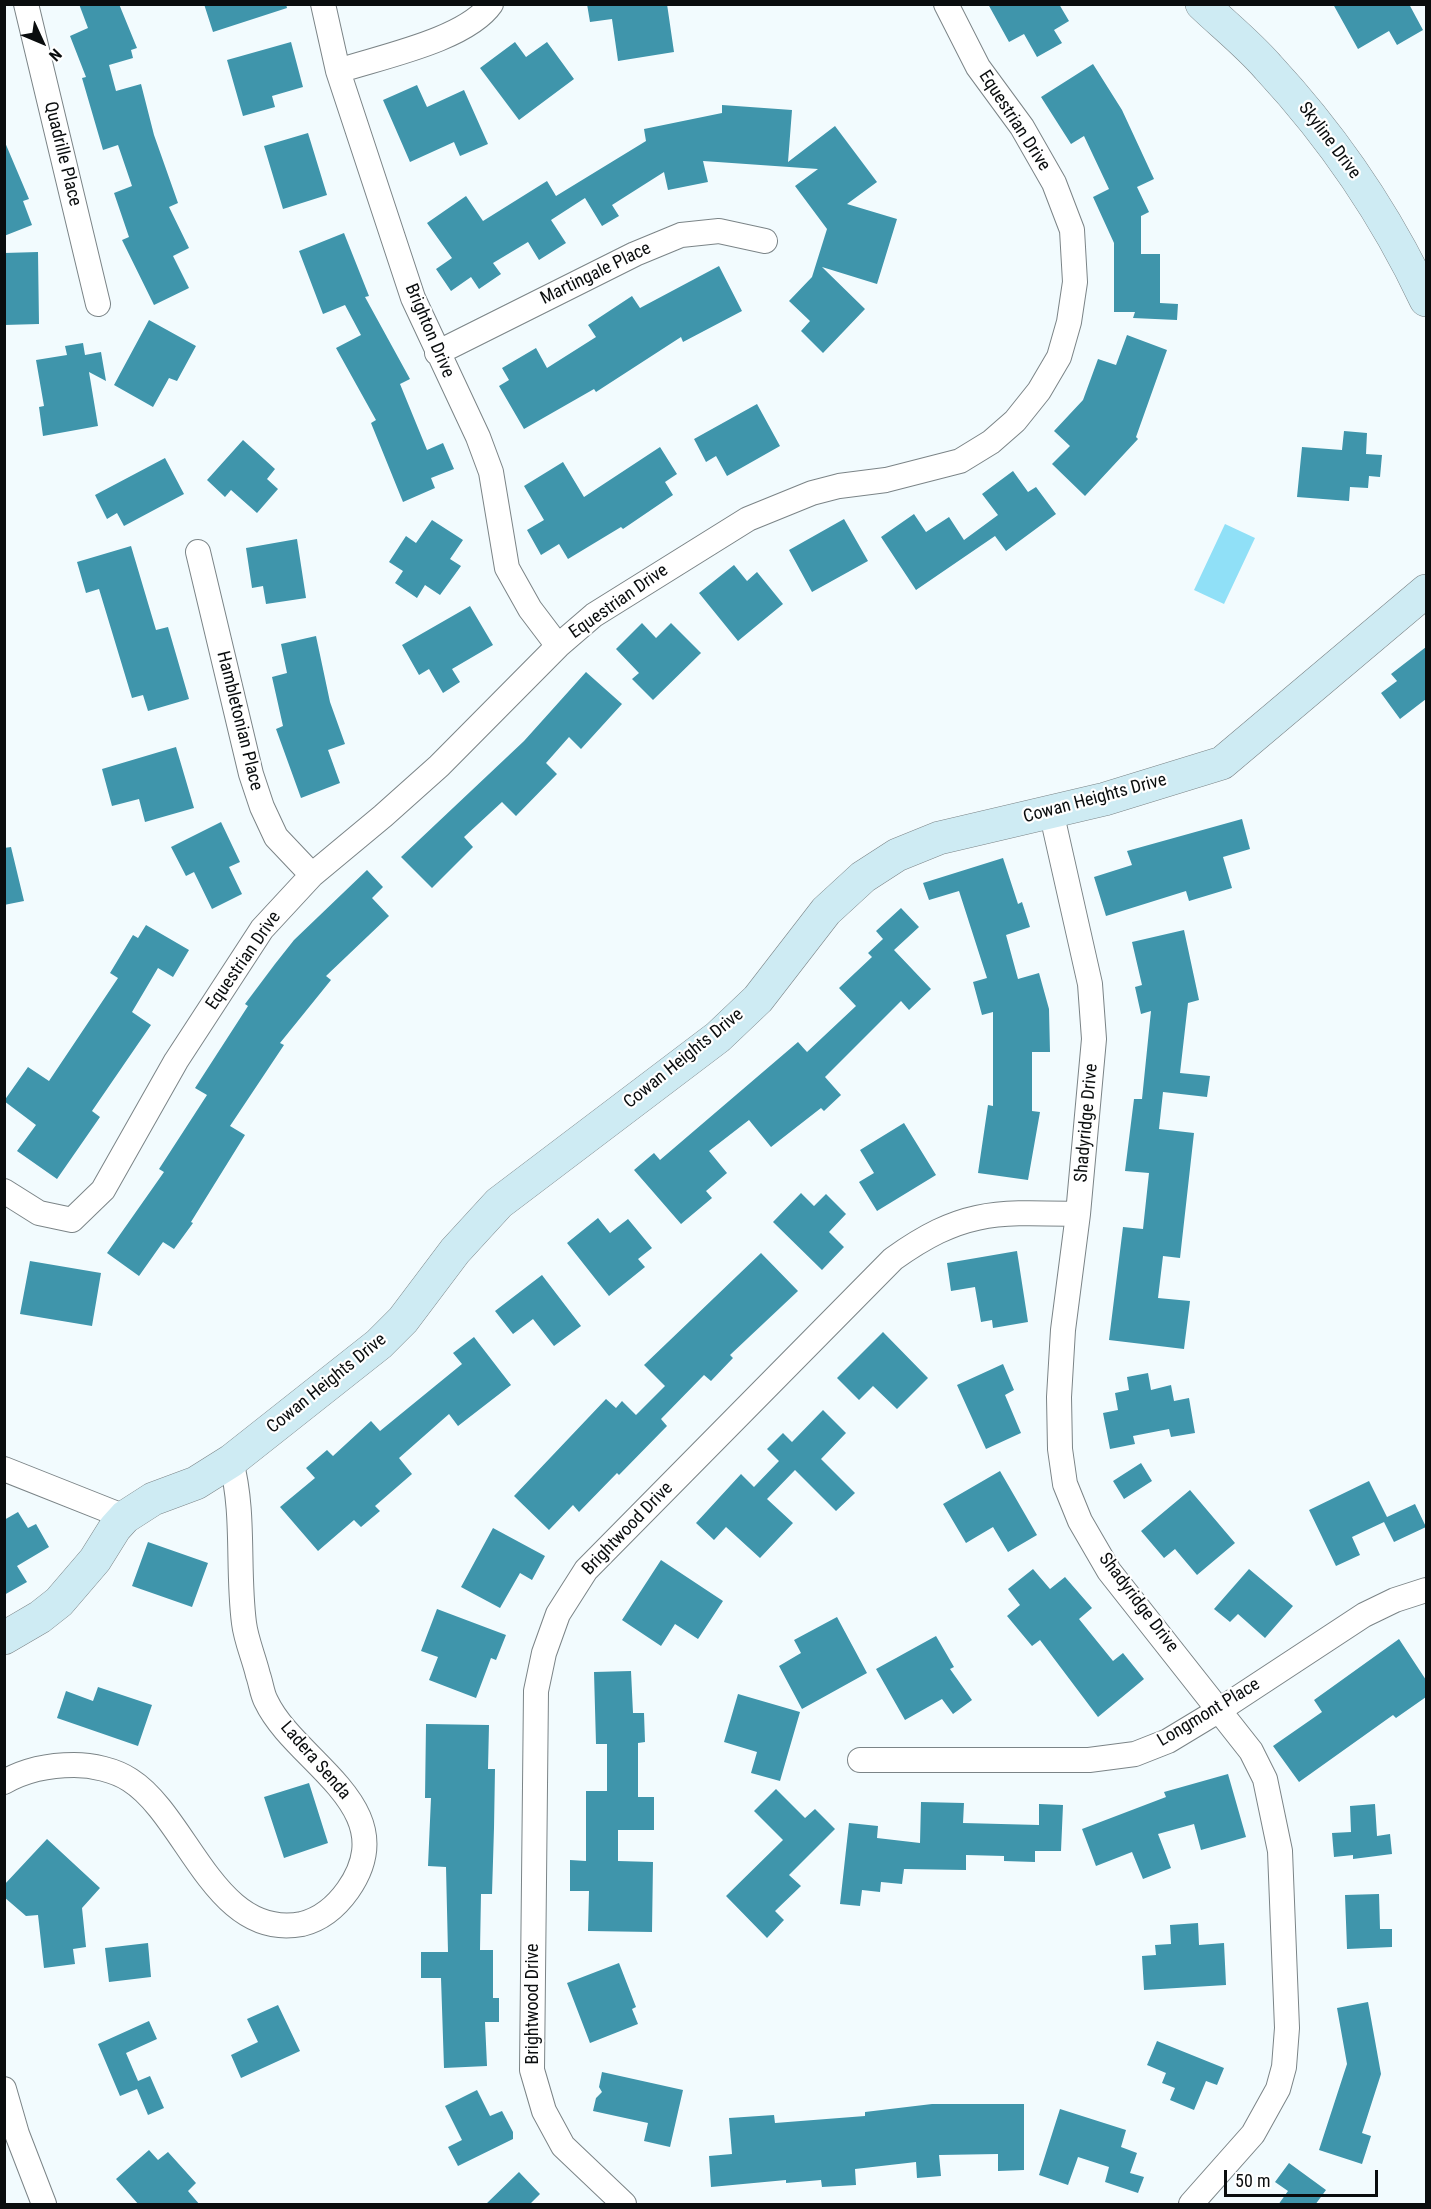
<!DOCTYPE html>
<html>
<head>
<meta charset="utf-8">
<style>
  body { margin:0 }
  #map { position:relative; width:1431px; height:2209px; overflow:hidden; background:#f2fbfe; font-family:"Roboto Condensed",sans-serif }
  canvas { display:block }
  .frame { position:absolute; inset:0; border:6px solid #0a0d0e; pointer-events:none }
  .north { position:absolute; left:12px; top:12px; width:60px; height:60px; -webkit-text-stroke:4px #fff; paint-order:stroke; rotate:134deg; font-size:16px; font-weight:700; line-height:24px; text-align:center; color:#0a0d0e }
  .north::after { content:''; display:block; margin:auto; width:21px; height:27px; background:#0a0d0e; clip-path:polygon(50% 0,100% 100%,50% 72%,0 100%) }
  .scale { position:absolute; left:1224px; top:2170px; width:154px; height:27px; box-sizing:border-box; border:3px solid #0a0d0e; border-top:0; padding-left:8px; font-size:18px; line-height:21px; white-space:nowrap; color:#0a0d0e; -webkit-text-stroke:4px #fff; paint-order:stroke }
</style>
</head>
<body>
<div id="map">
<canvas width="1431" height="2209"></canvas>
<div class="frame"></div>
<div class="north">N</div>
<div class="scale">50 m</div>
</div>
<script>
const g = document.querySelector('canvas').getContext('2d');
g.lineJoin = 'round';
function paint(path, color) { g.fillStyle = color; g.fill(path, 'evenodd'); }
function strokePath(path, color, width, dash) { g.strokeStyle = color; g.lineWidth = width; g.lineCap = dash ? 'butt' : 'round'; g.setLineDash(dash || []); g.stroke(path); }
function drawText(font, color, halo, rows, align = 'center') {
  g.font = font + ' "Roboto Condensed",sans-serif'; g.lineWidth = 4.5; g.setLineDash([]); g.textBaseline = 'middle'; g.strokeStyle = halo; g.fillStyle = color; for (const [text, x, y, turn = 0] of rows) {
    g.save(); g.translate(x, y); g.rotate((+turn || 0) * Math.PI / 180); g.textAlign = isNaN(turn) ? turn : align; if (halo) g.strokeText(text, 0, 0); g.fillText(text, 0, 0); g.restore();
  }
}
paint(new Path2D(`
  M1225,524L1255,538L1224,604L1194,590Z`), '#90e0f7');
paint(new Path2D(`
  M79,4H119L137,48L131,50L133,58L109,65L116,91L141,84L154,135L178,203L169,207L189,248L173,256L189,288L154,305L122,240L129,237L114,193L132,186L118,145L103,150L82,78L86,77L70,36L88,28Z
  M204,4H286L287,8L213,32Z
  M587,4H667L674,52L618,61L612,19L590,22Z
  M988,4H1059L1069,21L1054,30L1062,43L1037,57L1024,34L1009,42Z
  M1333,4H1409L1423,30L1397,45L1389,31L1358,49Z
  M291,42L303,87L272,96L275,107L243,116L227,60Z
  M515,42L526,57L547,42L574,79L519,120L480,68Z
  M1093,64L1122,110L1154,179L1137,187L1149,212L1141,216V254H1160V303L1178,304L1177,320L1133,318L1135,312H1114V243L1093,197L1109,189L1084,136L1071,144L1041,97Z
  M417,85L427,107L464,90L488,144L460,156L454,142L410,162L383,100Z
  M722,105L792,110L788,162L835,126L877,182L847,204L897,219L877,284L822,267L865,309L823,353L801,331L810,321L789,301L812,277L827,229L795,186L818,169L703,161L708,182L668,190L664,172L612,205L619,216L602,226L585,198L551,220L566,243L539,260L528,242L493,263L501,274L479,289L471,277L451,291L436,269L452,258L427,223L466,196L483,221L547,181L556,196L646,141L644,129L722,113Z
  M308,133L327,195L283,209L264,146Z
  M4,140L29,199L23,201L32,225L4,236Z
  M344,233L369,296L365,297L410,379L400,384L427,450L443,443L454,469L431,478L435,488L403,502L371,423L376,420L336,348L361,335L345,305L323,314L299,251Z
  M38,252L39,324L4,325V253Z
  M719,266L742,311L683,342L681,337L596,392L594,389L524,429L499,386L509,380L502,368L536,348L547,368L596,337L588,325L632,296L640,308Z
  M149,320L196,346L177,381L169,378L153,407L114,385Z
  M1127,335L1167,350L1136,437L1138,439L1085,496L1052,464L1070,446L1054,431L1083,400L1098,359L1116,365Z
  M83,343L85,355L101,352L106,381L89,372L98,426L43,436L39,407L44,406L36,360L67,355L65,346Z
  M757,404L780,446L727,476L716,456L706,462L694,439Z
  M1344,431L1367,433L1366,454L1382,455L1380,477L1369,476L1368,488L1350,487L1349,501L1297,497L1302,447L1342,450Z
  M243,440L275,469L267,479L278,489L257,513L231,490L225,497L207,480Z
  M660,447L677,474L665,482L673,495L623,529L621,527L568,559L559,544L541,555L527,530L544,520L524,486L563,462L584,497Z
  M165,458L184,494L124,526L117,513L107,519L95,495Z
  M1013,471L1028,492L1036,487L1056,514L1006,551L995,536L916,590L881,537L914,514L926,532L949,517L964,540L998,515L982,494Z
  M844,519L868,561L812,592L789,550Z
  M432,520L463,540L450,559L461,566L440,595L425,585L417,598L395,583L403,571L389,562L406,536L416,543Z
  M297,539L306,598L266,604L263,586L252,588L246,548Z
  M131,546L156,630L168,627L189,699L148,711L143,695L132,698L99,589L86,593L77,562Z
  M734,565L747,581L757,572L783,604L738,641L699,593Z
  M470,606L493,645L452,669L460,682L443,693L429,669L419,675L402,645Z
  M642,623L656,638L671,623L701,653L653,700L632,679L639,673L616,649Z
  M316,636L330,702L345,744L328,750L340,783L301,798L276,729L283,726L272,677L287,673L281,644Z
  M1426,647V699L1400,719L1381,693L1397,681L1391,674Z
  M586,672L622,704L581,749L569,737L546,763L557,774L516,816L502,802L464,837L473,847L432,888L401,857L524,741Z
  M176,747L194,808L145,822L139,799L112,806L102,769Z
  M1242,819L1250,849L1223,857L1232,888L1189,901L1186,891L1106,916L1094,877L1132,865L1127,851Z
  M221,822L240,862L229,867L242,894L212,909L194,872L186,876L171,847Z
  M11,847L24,901L4,905V848Z
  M1003,858L1018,904L1022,902L1030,927L1006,935L1018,979L1039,973L1049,1009L1050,1052H1032V1111L1040,1112L1028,1180L978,1173L988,1105L993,1106V1012L982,1015L973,982L987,978L959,891L929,900L923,883Z
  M367,870L383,887L372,898L389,916L326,976L331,980L280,1043L284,1045L230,1126L245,1135L191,1222L193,1223L174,1249L163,1242L139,1276L107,1253L164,1172L159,1169L207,1095L195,1088L248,1006L245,1004L275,964L294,940Z
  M901,908L919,927L894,950L931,989L909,1010L901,1001L825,1077L841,1095L824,1111L821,1108L771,1147L749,1120L709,1151L727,1173L706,1191L712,1198L681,1224L634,1170L654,1153L660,1160L798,1042L807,1052L856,1006L839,988L872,957L868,953L883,939L876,931Z
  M146,925L189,950L173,977L158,968L132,1012L151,1025L92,1111L100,1117L57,1179L17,1151L36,1125L4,1101L28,1067L49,1081L118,978L110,973L133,935L138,938Z
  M1184,930L1199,1000L1188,1003L1180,1073L1210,1076L1207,1097L1163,1092L1159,1129L1194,1133L1180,1258L1163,1256L1158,1298L1190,1301L1184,1349L1109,1340L1123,1227L1143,1229L1149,1173L1125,1171L1134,1099H1142L1151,1011L1141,1014L1135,987L1142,985L1132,942Z
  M904,1123L936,1175L877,1211L859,1182L874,1173L860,1150Z
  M801,1193L814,1206L826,1194L846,1214L829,1232L844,1247L822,1270L773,1222Z
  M598,1218L610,1233L628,1219L652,1248L638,1259L645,1267L609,1296L567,1243Z
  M1017,1251L1028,1322L993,1328L992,1320L981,1322L975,1287L951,1291L947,1263Z
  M761,1253L798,1291L730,1355L733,1358L711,1381L704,1375L661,1419L667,1426L619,1475L617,1473L579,1512L573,1505L549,1530L514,1496L606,1399L616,1408L622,1401L636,1415L665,1386L644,1365Z
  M30,1261L101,1273L92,1326L20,1314Z
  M542,1275L581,1326L554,1346L533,1319L513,1334L495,1311Z
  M883,1332L928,1378L897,1409L873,1386L859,1400L837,1378Z
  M474,1337L511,1385L458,1426L449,1414L399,1458L412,1474L375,1506L380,1511L361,1527L354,1520L318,1551L280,1507L315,1478L306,1468L327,1450L333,1456L371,1421L380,1431L462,1364L453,1353Z
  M1003,1364L1014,1390L1005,1395L1021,1433L986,1449L957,1385Z
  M1148,1373L1151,1390L1171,1385L1174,1401L1189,1398L1195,1433L1171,1437L1169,1429L1133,1436L1135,1444L1110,1449L1103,1413L1118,1410L1115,1393L1129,1390L1127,1377Z
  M823,1410L846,1433L821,1459L855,1493L836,1511L795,1470L767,1499L793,1523L760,1558L726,1527L714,1540L696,1523L741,1474L754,1487L779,1461L767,1449L783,1433L792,1442Z
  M1141,1463L1152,1481L1124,1499L1113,1481Z
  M1000,1471L1037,1535L1008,1552L993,1527L966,1543L943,1504Z
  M1369,1481L1387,1517L1415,1504L1426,1527L1394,1542L1384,1522L1352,1537L1360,1555L1336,1566L1309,1510Z
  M1190,1490L1235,1543L1197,1575L1175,1549L1164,1558L1141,1531Z
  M18,1512L28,1528L36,1524L49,1547L17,1566L27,1582L4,1595V1520Z
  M493,1528L545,1556L532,1580L520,1573L500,1608L461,1587Z
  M148,1542L208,1563L192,1607L132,1586Z
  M661,1560L723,1601L698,1639L675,1624L661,1646L622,1620Z
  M1033,1569L1050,1589L1065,1577L1092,1608L1079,1619L1113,1661L1123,1653L1144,1679L1098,1717L1040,1640L1032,1646L1007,1616L1020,1605L1008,1589Z
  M1249,1569L1293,1606L1265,1638L1238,1614L1230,1622L1214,1609Z
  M437,1609L506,1635L496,1660L491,1658L476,1698L429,1680L438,1657L421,1651Z
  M837,1617L867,1673L802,1709L779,1666L801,1653L794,1640Z
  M936,1636L954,1667L950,1669L972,1700L953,1714L942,1699L905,1720L876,1669Z
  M1399,1639L1426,1680V1697L1396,1718L1393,1715L1299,1782L1273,1746L1322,1712L1314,1700Z
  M631,1671L633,1713H644L645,1742L638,1743V1797H654V1830H618V1861L653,1862L652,1932L588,1931L589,1891H570V1860L586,1861V1791H607V1744H596L594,1672Z
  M98,1687L152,1705L138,1746L57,1718L66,1691L93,1701Z
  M738,1694L800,1712L780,1781L751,1773L757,1752L724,1742Z
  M426,1724L489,1725L488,1769H495L494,1828L492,1894H481L480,1950H493V1998H499V2022H485L487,2066L444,2068L441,1978H421V1952H448L446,1867L428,1866L431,1798H425Z
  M1228,1774L1246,1837L1201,1850L1194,1824L1158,1834L1171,1868L1143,1879L1132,1852L1096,1866L1082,1829L1166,1797L1164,1792Z
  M309,1783L328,1843L284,1858L264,1797Z
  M776,1789L805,1818L815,1809L835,1829L789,1875L801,1886L775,1911L784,1920L767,1938L726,1896L783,1840L754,1811Z
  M921,1802L964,1803L963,1823L1039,1825V1804L1063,1805L1061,1851H1035V1862L1004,1861V1856L966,1855V1870L904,1869L902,1884L881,1882L880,1892L862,1890L860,1906L840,1904L849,1823L878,1826L877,1838L920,1843Z
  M1375,1804L1377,1836L1390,1834L1392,1854L1353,1859V1855L1334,1857L1332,1833L1351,1832L1350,1806Z
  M47,1839L100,1888L82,1908L86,1947L73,1949L75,1964L44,1968L38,1915L26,1916L4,1897V1885Z
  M1379,1894L1380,1929H1392V1947L1347,1949L1345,1895Z
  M1198,1923L1199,1945L1224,1943L1226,1985L1144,1990L1142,1956L1156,1955L1155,1945L1171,1944L1170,1925Z
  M148,1943L151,1977L109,1982L105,1948Z
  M619,1963L636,2007L632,2009L638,2024L590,2043L567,1983Z
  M1368,2002L1381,2074L1362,2133L1371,2136L1362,2164L1319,2150L1347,2064L1337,2008Z
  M278,2005L300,2051L241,2078L231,2055L258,2042L247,2019Z
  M149,2021L157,2039L126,2053L138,2081L150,2076L164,2108L148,2115L137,2089L120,2096L98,2044Z
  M1157,2041L1224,2068L1217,2085L1206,2081L1194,2110L1170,2100L1175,2088L1162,2083L1166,2073L1147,2065Z
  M602,2072L683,2090L670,2147L644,2141L648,2123L593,2111L596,2098L602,2092L599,2087Z
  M477,2090L490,2116L502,2111L513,2132V2139L458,2166L448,2147L462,2140L445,2106Z
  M932,2104H1024V2170L998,2171V2154L939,2155L941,2176L917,2178L916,2162L855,2169L856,2185L822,2187L821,2180L786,2183V2180L711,2187L709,2156L732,2154L729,2118L774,2115L775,2123L865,2116V2112Z
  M1060,2109L1126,2130L1121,2147L1137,2153L1130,2173L1144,2177L1138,2193L1105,2182L1109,2167L1078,2157L1068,2185L1039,2175Z
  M149,2150L158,2160L168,2152L196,2183L188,2191L200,2205H139L116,2179Z
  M1289,2163L1326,2190L1315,2205H1278L1288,2191L1275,2182Z
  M519,2172L540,2194L529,2205H485Z`), '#3f95ab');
const street = new Path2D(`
  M26,4L98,304
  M323,4L338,71L413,298L478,437L491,472L507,568L530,609L558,646
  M338,71C380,57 466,40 491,4
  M437,353L635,254L681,235L719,231L765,241
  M198,552L251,774L262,807L276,837L312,875
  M1051,811L1090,984L1094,1039L1078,1214L1063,1330L1059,1397L1060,1449L1065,1484L1080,1521L1109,1571L1251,1751L1265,1779L1280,1851L1287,2028L1284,2067L1278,2089L1253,2134L1191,2204
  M4,1191L39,1213L72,1220L103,1190L176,1061L262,929L312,875L383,816L439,766L558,646L594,615L748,519L812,493L839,486L886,480L960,461L991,442L1015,421L1039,391L1059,357L1069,322L1075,282L1072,230L1054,183L1022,127L978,67L946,4
  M4,1469L125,1517
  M860,1760H1089L1135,1754L1168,1741L1221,1709L1364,1615L1395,1600L1426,1590
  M4,1782C25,1770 51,1765 74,1765C92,1765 115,1770 130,1780C188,1817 215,1941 302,1924C322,1919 336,1907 348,1890C406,1807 295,1763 266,1701C262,1694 261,1683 258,1675C254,1658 246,1640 244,1623C237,1569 245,1513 231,1461
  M4,2089L17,2134L44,2204
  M624,2204L563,2146L544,2111L532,2070L536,1691L544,1653L558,1614L586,1570L893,1259C963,1209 996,1212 1078,1214`);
const secondary = new Path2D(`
  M1202,4C1224,25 1248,44 1268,67C1332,136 1386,215 1426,300
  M4,1638L40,1617L59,1602L95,1560L115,1528L125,1517L153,1499L196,1483L231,1461L379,1344L403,1320L455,1251L499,1203L718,1037L758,999L826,911L863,877L897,855L939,838L1105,799L1222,763L1426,591`);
strokePath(street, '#7b8487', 26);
strokePath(secondary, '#7b8487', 34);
strokePath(street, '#fff', 24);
strokePath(secondary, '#ceebf3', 33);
drawText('18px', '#0a0d0e', '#fff', [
  ["Equestrian Drive",1014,121,57],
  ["Skyline Drive",1329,141,53],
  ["Quadrille Place",62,154,76],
  ["Martingale Place",596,274,-26],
  ["Brighton Drive",429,331,67],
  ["Equestrian Drive",619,602,-35],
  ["Hambletonian Place",239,721,76],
  ["Cowan Heights Drive",1095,799,-15],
  ["Equestrian Drive",244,961,-55],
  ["Cowan Heights Drive",684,1059,-39],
  ["Shadyridge Drive",1087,1123,-85],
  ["Cowan Heights Drive",327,1384,-39],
  ["Brightwood Drive",628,1529,-46],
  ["Shadyridge Drive",1138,1603,53],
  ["Longmont Place",1209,1713,-31],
  ["Ladera Senda",315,1761,49],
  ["Brightwood Drive",533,2004,-90]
]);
</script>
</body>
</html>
